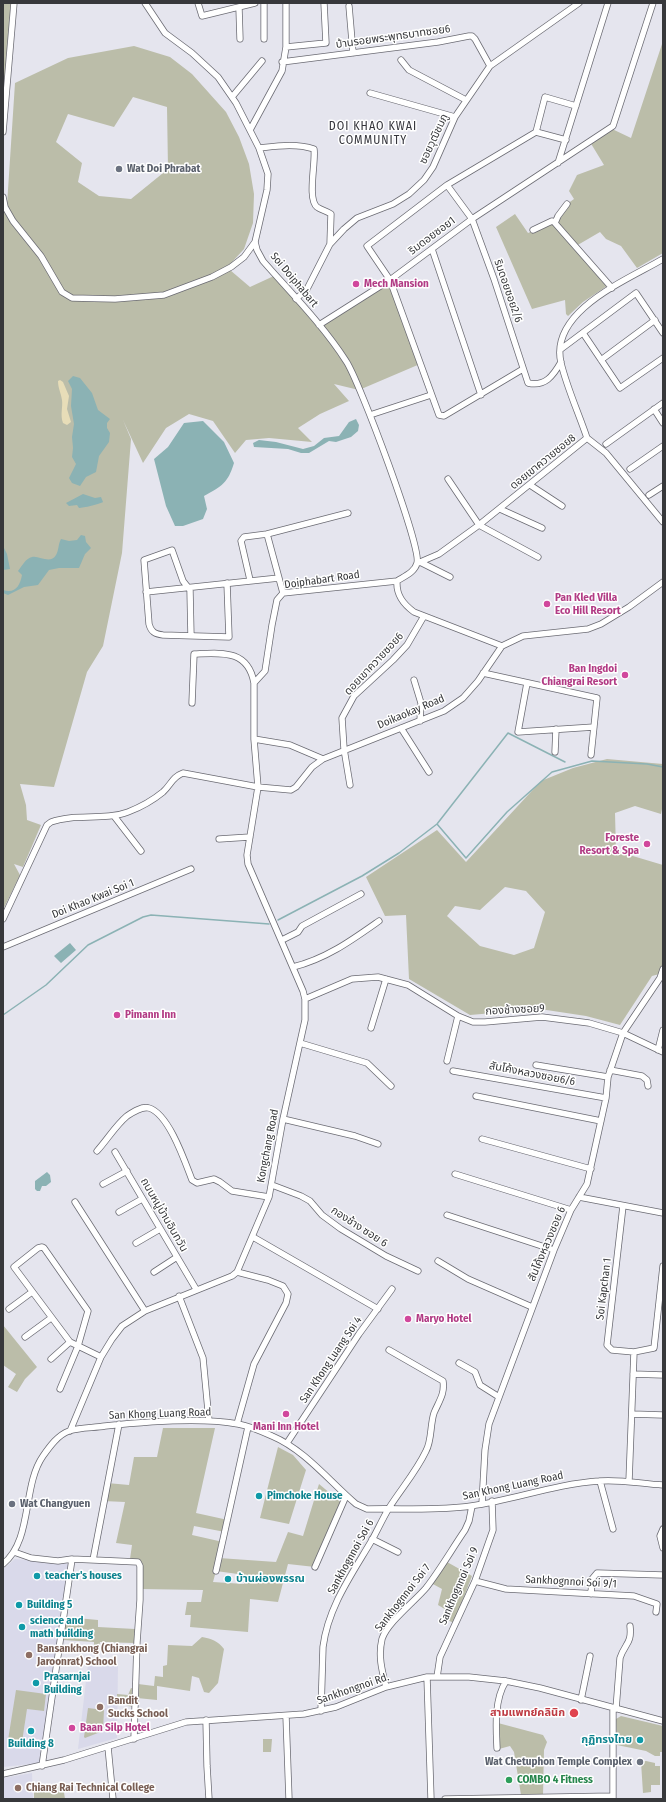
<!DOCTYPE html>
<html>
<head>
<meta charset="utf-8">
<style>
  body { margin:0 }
  #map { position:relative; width:666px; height:1802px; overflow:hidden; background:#e5e5ee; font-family:"Fira Sans Condensed",sans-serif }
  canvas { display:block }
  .frame { position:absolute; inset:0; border:4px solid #37383b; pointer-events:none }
</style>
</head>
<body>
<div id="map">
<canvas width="666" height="1802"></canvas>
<div class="frame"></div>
</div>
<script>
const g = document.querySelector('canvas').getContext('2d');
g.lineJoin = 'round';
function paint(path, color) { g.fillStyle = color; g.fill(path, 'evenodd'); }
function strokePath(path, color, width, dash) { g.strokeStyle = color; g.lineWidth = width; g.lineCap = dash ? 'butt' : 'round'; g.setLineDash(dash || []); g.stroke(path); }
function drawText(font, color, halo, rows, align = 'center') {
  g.font = font + ' "Fira Sans Condensed","Noto Sans Thai",sans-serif'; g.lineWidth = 3; g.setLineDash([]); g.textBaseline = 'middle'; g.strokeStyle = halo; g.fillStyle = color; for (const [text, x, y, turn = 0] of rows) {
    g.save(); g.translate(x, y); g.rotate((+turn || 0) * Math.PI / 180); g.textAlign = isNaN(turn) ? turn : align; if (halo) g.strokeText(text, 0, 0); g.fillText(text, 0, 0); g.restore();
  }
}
paint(new Path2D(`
  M15,1559L69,1564L40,1763L3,1767V1569Z
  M88,1664L118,1665L117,1738L78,1749Z
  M32,1773L33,1799H3V1778Z`), '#d9d9ea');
paint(new Path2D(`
  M3,3H14L3,132Z
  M663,41V253L637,268L621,246L606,239L600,232L576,246L555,223L567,204L574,199L569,191L577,175L604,165L590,142L610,128L631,138Z
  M134,46L170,57L192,74L226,112L239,137L249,164L254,194L253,223L244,249L223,272L230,270L250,287L276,275L319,325L390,280L420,364L359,390L334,384L349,401L320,414L298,428L312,442L269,438L246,440L235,453L213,421L189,414L166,428L143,463L123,420L131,439L122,553L103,646L87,672L54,787L20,784L26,805L27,820L41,825L23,867L14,864L20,875L3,910V207L7,205L15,83L68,58ZM133,97L167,107L168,169L131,199L99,196L78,182L82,163L56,142L68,114L114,127Z
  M515,214L528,233L552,223L607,286L583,302L568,316L566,314L565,300L532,309L496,227Z
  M607,759L663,764V804L661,814L635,806L615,813L616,851L663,865V973L652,976L620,1025L586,1016L540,1009L470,1015L409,979L406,915L385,916L366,877L437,830L466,862L541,781L573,768ZM505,887L526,891L545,912L534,948L514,955L480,946L447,916L455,906L480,910Z
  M3,1325L37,1367L25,1379L17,1392L8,1387L16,1374L3,1365Z
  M163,1428H215L196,1513L228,1520L225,1532L194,1526L192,1535L223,1542L219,1558L276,1562L288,1532L303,1536L319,1484L343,1504L315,1567L288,1564L278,1602L250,1599L248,1632L190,1627L191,1615H185L187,1602H201L203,1590L140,1589L139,1559H130L132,1545L116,1543L125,1502L103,1501L107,1483L129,1485L134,1457H157ZM216,1571L245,1575L244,1584L213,1582Z
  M278,1447L293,1455L306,1470L289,1524L260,1518Z
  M447,1562L472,1576L454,1623L445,1619L448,1611L438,1605L442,1589L431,1583Z
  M66,1617L98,1620V1627L135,1629L134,1643L100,1642L98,1653H94V1642L63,1640Z
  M202,1637C212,1639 218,1641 224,1649L218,1683L209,1693L204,1692L199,1678L192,1676L190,1691L157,1686V1700L137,1698L138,1684L154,1686L155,1676L163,1677V1666L167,1665L168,1645L192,1646Z
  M131,1688L134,1689V1707L128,1706L124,1702L117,1701V1694L128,1695Z
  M16,1690L46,1694L44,1711L27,1709L22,1742L8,1740Z
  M88,1708L104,1710L103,1731L85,1738L84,1737Z
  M621,1716L663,1726V1752H660V1756H655L646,1751L617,1745L616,1719Z
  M498,1723L543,1735L547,1742L544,1750L543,1795H521L514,1752L510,1746L499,1749Z
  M263,1739H272L271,1752H263Z
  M646,1761L655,1763V1766H660V1785H651V1792L643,1793L641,1762Z
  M63,1786L65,1799H34V1787Z`), '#bbbda9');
paint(new Path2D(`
  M60,380L63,382L69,396L67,409L71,422L67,425L63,423C60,415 63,407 62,400C61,393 58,388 58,381Z`), '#e7ddb8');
paint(new Path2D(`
  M73,376L80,378L92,393L98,410L110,419L107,423V428L110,433L109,442L99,456L96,472L86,477L80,486L72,483L69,478L76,464L72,457L73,448L72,437L74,424L71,406L72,389L68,381Z
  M356,419L359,425L358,431L351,437L336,442L329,441L309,453H301L288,449L254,447L253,443L259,440L276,442L303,449L314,446L324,438L339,436L349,422Z
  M203,421L224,442L234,463C228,483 222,486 204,496L207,509L203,519L183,526H175L166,506L154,459L168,447L184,423Z
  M83,494L95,498L101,497L103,502C100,504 83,508 79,508L77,505L69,506L66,503Z
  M81,535L85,536L86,542L91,548L85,554L79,568H59L49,570L38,585L24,587L8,595L3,593V590C15,594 20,586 22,575L18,571C22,566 26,558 32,557C39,555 50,565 56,555C59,550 58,544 61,539L69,541L77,540Z
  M3,546L7,554L10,569L3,570Z
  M70,943L76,950L61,963L54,956Z
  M47,1172L50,1175L51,1182L46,1186H42L40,1191H37L35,1189V1181Z`), '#8bb2b4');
strokePath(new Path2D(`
  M437,824L466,858L507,812L552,772L592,761L647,764L663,767
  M278,920L362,876L399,853L437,824L508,733L565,762
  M3,1015L46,985L88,945L143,917L151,915L269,924`), '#8bb2b4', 1.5);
const minor = new Path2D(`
  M198,3L202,16L255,3
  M349,6L353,53
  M239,8L240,39
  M264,39V3
  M286,47L326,43L324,3
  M401,60L409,70L466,100
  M282,62L438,42L469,36H472L475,39L490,66
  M370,93L455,117
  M232,97L262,61
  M250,130L282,71L286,47V3
  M3,132L14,3
  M536,132L566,140
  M259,148C277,146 296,143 314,149C316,162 307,199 317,207C321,210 327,211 331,214L330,244
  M558,163L608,3
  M447,185L472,219L494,279L528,383C545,387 553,376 561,362
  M3,197L5,207L13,221L41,256L62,292L72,298L115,299L164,295L212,277L231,267L244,257L255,242
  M555,223L558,216L567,204
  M533,230L552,221L554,222L612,288
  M432,249L481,395
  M296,299L307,289L330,244L344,229L357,218L393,204L409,194L424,180L433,167L455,117L490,66L579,3
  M319,325L390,280L472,219L613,126L653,3
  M583,333L620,388L663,358
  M561,349L636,293L663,333
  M601,360L655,320
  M523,369L444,416L439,415L390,280L367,246L447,185L536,132L545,97L576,106
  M654,409L663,423
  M370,415L431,395
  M587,438C579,414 567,388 561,363C549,311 627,280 663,259
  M587,438L606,453L663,522
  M606,444L663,403
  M630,469L663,446
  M448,479L479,525L538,557
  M530,485L562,506
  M649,495L663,486
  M500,509L542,528
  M267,534L283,593
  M420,562L450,577
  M418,563L439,554L479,525L587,438
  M250,580L241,541L244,537L267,534L348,513
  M397,581C396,595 403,604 414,612L502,646
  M146,592L279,578
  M191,636L190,590L183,581L172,550L144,560L149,624C151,632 155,634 163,635L229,637L227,583
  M483,673L597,698L591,755
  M414,680L421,703L420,721
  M527,683L518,732L594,727
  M192,703L194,654C221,653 248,649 254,683
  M401,728L429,772
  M254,739L290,745L323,759
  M555,752L556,729
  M350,785L344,749L342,718L354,696L393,660L407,645L424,616
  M114,816L141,851
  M219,839L250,837
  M3,919L47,825L51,822C75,813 104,821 128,812C141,807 152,801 163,792C171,785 172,777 183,773L258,787L291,790L296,787L312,767L323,759L444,711L463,698L478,681L502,646L523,636L588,629L601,624L629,607L663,582
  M282,940L298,932L302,926L361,894
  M3,947L191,869
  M293,967C326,959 352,940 379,921
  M305,999L352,979L378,977L408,985L458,1016L473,1022H485L542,1017L589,1023L623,1033L663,1052
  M371,1028L386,979
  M300,1043L367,1063L391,1086
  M658,1050L663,1030
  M447,1061L458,1016
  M536,1065L608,1077
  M610,1070L642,1076L647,1080L648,1086
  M453,1071L606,1098
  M476,1096L601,1121
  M283,1119L355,1136L378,1144
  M482,1139L591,1169
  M97,1151C107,1140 116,1125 127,1116C133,1112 142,1106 149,1108C169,1114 185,1162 192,1180L197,1183L214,1179L220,1182L232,1191L269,1197
  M115,1152L196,1289
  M455,1174L571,1210
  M103,1184L127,1171
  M272,1185L301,1196L310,1201L322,1215L341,1229L386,1256L418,1271
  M579,1197L663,1213
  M75,1202L145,1311
  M623,1206L607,1345L612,1350L634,1352L654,1348L663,1266
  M119,1212L142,1199
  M447,1215L554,1250
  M253,1237L378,1309
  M136,1243L160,1229
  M438,1261L468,1279L532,1307
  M154,1272L177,1257
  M237,1272L268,1280L283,1286L288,1294L286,1303L254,1364L237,1424
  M179,1296L203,1358L209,1421
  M9,1309L32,1292
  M25,1337L51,1318
  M51,1359L70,1342
  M459,1363L475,1372L480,1385L499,1397
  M633,1374L663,1375
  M60,1389L78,1346L88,1311L44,1248L42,1247L38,1248L14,1267L70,1342L101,1357
  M632,1414L663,1415
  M70,1431L101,1357L112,1339L122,1326L145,1311L232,1276L237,1272L269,1197L283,1119L305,1020V999L303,991L248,864L247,855L258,787L254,739V683L265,671L272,625L277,600L283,593L397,581C405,576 415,572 417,563C422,548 359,380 346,361C323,325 291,293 263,261L257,250L255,242L267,190L268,174L259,148L236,103L218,77L192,53L165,33L145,3
  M287,1443L359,1334L392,1289
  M600,1481L613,1529
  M629,1481L634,1352
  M482,1504L485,1450L489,1424L554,1250L571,1210L587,1184L606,1098L608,1077L623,1033L660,978L663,969
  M663,1529L660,1536L663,1548
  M372,1539L398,1552
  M14,1552L31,1558L58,1561L72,1559L138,1562L140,1566V1600L137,1642L134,1739
  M93,1560L119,1424
  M3,1564C33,1540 22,1486 43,1456C50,1446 58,1435 69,1431C80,1427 94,1428 105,1426C142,1422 201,1417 238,1424C249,1426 261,1431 272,1436C305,1450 329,1481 356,1504L367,1509C401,1508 437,1511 471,1506C514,1500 555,1484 599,1481C621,1479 642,1484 663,1485
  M315,1567L346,1496
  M216,1571L248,1427
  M475,1581L506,1589L634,1596L657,1604L656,1612
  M591,1594L592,1579L597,1573L663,1575
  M427,1677L431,1799
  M437,1677L440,1657L475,1581L493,1530L492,1501
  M386,1687C382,1671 378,1656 382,1639C387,1623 415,1601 426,1588C440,1570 452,1549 465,1530L469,1521L472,1506
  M581,1700L590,1656
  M613,1708V1799
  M616,1709L620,1658C625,1643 632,1644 630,1626
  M321,1711L323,1647C328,1607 352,1574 372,1540C378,1529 383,1518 389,1508C401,1489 416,1472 426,1451C432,1440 430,1425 434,1413C439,1401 445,1394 443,1381L389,1350
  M286,1716L289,1799
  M206,1720L207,1766L209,1799
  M108,1747L113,1799
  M497,1748C496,1727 494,1700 506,1681
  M42,1766L72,1559
  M3,1774L64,1760L186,1722L304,1714L336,1707L386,1687L427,1677H469L506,1681L540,1688L663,1721
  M445,1799L613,1796`);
strokePath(minor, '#6b6b73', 7);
strokePath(minor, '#fff', 5.5);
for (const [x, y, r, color] of [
  [119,169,4,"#6b7280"],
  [356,284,4,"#d1479c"],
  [547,604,4,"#d1479c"],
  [625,675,4,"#d1479c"],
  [647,844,4,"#d1479c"],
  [117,1015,4,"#d1479c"],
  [408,1319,4,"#d1479c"],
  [286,1414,4,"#d1479c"],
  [259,1496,4,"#0f9aa8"],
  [12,1504,4,"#6b7280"],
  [37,1576,4,"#0f9aa8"],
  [228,1579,4,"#0f9aa8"],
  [19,1605,4,"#0f9aa8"],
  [22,1627,4,"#0f9aa8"],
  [29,1655,4,"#8d6e63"],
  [36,1683,4,"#0f9aa8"],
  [100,1707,4,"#8d6e63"],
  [574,1713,5,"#e0444e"],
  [72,1728,4,"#d1479c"],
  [31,1731,4,"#0f9aa8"],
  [640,1740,4,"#0f9aa8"],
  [640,1762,4,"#6b7280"],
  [509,1780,4,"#2e9e5b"],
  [18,1788,4,"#8d6e63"]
]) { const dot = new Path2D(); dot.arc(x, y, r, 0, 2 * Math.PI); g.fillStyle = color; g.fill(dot); strokePath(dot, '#fff', 1.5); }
drawText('11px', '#37383b', '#fff', [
  ["บ้านรอยพระพุทธบาทซอย6",393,37,-8],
  ["ซอยวุฒิชมภู",434,139,-65],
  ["ริมดอยซอย1",432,236,-37],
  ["Soi Doiphabart",294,280,50],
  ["ริมดอยซอย2/6",508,291,71],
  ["ดอยเขาควายซอย8",543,462,-39],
  ["Doiphabart Road",322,580,-8],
  ["ดอยเขาควายซอย6",374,664,-47],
  ["Doikaokay Road",411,712,-23],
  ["Doi Khao Kwai Soi 1",93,899,-22],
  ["กองช้างซอย9",515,1010,-3],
  ["สันโค้งหลวงซอย6/6",532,1074,11],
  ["Kongchang Road",268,1146,-79],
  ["ถนนหมู่บ้านอินทวัน",164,1215,60],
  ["กองช้าง ซอย 6",359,1227,33],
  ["สันโค้งหลวงซอย 6",547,1244,-67],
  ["Soi Kapchan 1",604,1289,-83],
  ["San Khong Luang Soi 4",331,1360,-56],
  ["San Khong Luang Road",160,1414,-2],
  ["San Khong Luang Road",513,1486,-12],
  ["Sankhognnoi Soi 6",351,1557,-61],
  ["Sankhognnoi Soi 9/1",571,1582,3],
  ["Sankhognnoi Soi 9",459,1586,-67],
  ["Sankhognnoi Soi 7",403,1598,-52],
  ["Sankhongnoi Rd.",353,1689,-19]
]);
drawText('bold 11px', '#5b616d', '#fff', [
  ["Wat Doi Phrabat",127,169],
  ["Wat Changyuen",20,1504],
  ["Wat Chetuphon Temple Complex",632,1762,"right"]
], 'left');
drawText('bold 11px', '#b23c85', '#fff', [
  ["Mech Mansion",364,284],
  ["Pan Kled Villa",555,598],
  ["Eco Hill Resort",555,611],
  ["Ban Ingdoi",617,669,"right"],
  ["Chiangrai Resort",617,682,"right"],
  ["Foreste",639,838,"right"],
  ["Resort & Spa",639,851,"right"],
  ["Pimann Inn",125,1015],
  ["Maryo Hotel",416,1319],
  ["Mani Inn Hotel",286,1427,"center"],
  ["Baan Silp Hotel",80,1728]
], 'left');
drawText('bold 11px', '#0d838f', '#fff', [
  ["Pimchoke House",267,1496],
  ["teacher's houses",45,1576],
  ["บ้านผ่องพรรณ",236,1579],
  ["Building 5",27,1605],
  ["science and",30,1621],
  ["math building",30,1634],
  ["Prasarnjai",44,1677],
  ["Building",44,1690],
  ["กุฏิทรงไทย",632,1740,"right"],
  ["Building 8",31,1744,"center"]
], 'left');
drawText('bold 11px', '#785e54', '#fff', [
  ["Bansankhong (Chiangrai",37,1649],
  ["Jaroonrat) School",37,1662],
  ["Bandit",108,1701],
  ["Sucks School",108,1714],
  ["Chiang Rai Technical College",26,1788]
], 'left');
drawText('bold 11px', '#be3a42', '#fff', [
  ["สามแพทย์คลินิก",565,1713]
], 'right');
drawText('bold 11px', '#27864d', '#fff', [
  ["COMBO 4 Fitness",517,1780]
], 'left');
g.letterSpacing = '1px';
drawText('12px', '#35353c', '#fff', [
  ["DOI KHAO KWAI",373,127],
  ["COMMUNITY",373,141]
]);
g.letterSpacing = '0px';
</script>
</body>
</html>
